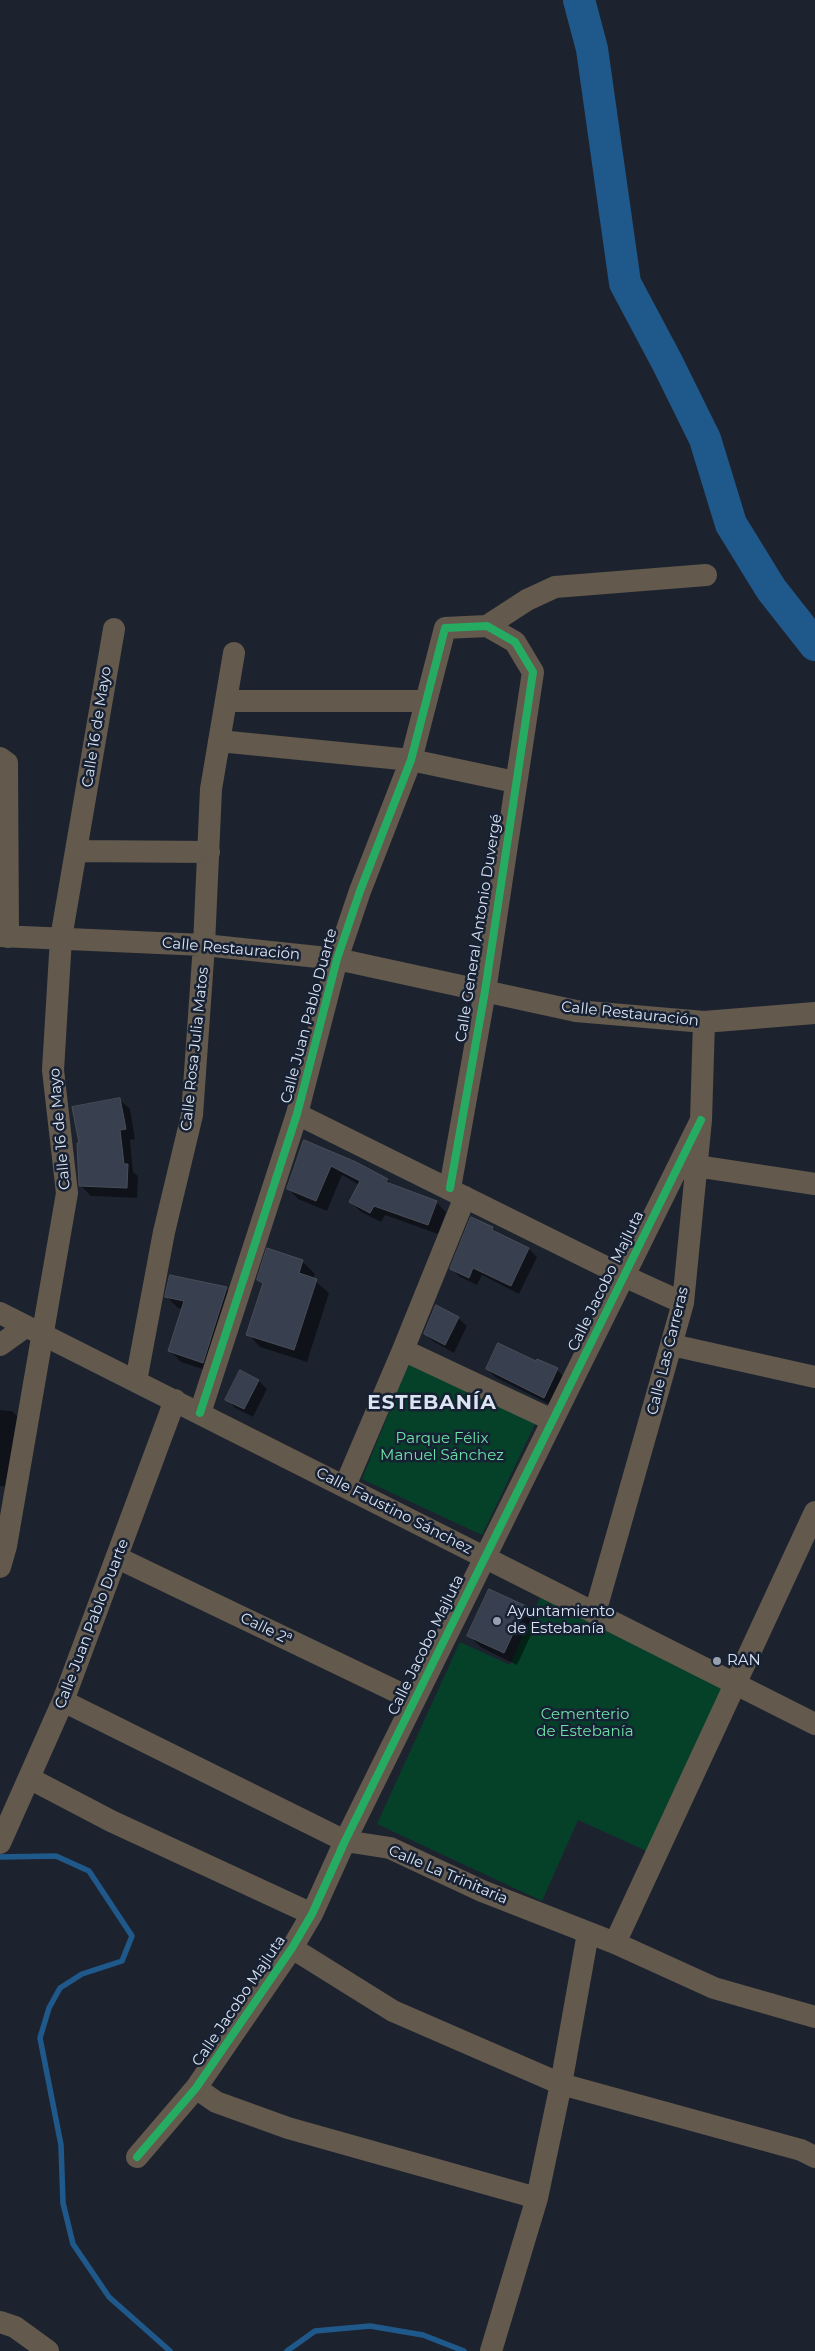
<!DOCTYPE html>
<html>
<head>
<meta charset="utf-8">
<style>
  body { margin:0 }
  canvas { display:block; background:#1d232e }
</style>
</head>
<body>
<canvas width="815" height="2351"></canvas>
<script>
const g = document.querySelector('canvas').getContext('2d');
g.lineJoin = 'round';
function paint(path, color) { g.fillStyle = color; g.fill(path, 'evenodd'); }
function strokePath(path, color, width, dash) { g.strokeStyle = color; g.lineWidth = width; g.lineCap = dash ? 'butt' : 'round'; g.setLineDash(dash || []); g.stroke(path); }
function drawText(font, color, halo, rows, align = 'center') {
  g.font = font + ' Montserrat,sans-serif'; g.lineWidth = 5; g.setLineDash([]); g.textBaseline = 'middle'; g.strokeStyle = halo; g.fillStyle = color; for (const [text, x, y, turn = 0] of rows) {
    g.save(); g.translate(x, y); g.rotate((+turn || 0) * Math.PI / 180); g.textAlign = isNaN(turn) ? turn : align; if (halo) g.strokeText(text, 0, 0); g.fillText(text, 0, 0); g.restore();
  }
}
paint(new Path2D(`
  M409,1363L535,1424L482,1535L362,1479Z
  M540,1598L728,1685L651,1853L578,1820L542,1901L377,1824L460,1642L510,1665Z`), '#054029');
paint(new Path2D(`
  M119,1099L130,1109L135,1139L130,1140L133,1172L138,1176L137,1198L91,1196L81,1186L80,1144Z
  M305,1142L387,1180L394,1187L436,1202L446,1212L438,1234L385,1215L381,1222L361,1212L350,1201L359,1185L342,1175L327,1211L298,1199L288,1188Z
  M492,1228L498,1234L529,1249L537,1257L519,1294L482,1275L477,1285L460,1277L452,1269Z
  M302,1261L315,1274L313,1279L329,1293L307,1362L260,1347L248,1334L264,1285L258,1280Z
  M226,1288L238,1300L214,1373L181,1362L169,1350L183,1309L178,1308L167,1297Z
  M458,1318L467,1326L454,1353L434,1342L425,1334Z
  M536,1363L557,1370L565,1378L553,1406L495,1377L487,1369Z
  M241,1372L259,1381L267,1389L253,1417L235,1408L227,1399Z
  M0,1410L12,1411L23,1422L12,1487L0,1486Z
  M525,1607L538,1620L517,1665L482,1648L469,1636Z`), '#0007');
strokePath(new Path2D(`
  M0,1857L56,1856L89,1871L132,1936L122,1961L82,1974L60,1988L49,2008L40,2038L61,2145L63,2203L73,2244L109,2297L170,2351
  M287,2351L315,2331L370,2326L423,2335L464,2351`), '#1f598c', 5.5);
strokePath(new Path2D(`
  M579,0L592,49L625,283L667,362L705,439L731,524L771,589L815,645`), '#1f598c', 32);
const building = new Path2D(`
  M120,1098L126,1129L120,1130L124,1164H128L127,1188L79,1186L77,1143H79L72,1107Z
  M304,1140L356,1162L388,1179L386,1182L437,1201L428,1225L374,1206L370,1213L349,1202L360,1181L331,1166L316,1201L287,1189Z
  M471,1217L493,1227L492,1230L529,1248L511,1286L473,1268L469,1278L450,1269Z
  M267,1248L303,1260L299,1273L317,1279L294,1350L246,1335L263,1283L257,1280Z
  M170,1275L227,1287L203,1363L168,1351L184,1301L165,1297Z
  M436,1305L459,1317L445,1345L424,1334Z
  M498,1343L536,1361L537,1359L558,1368L544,1398L486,1369Z
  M240,1370L259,1380L244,1409L225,1400Z
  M489,1589L526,1606L504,1653L467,1636Z`);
paint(building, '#384050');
strokePath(building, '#484d56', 1);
strokePath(new Path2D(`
  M487,626L527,600L555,587L706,575
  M226,701H426
  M219,741L411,760L515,782
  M0,758L7,763L8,937
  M77,851L209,852
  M0,936L204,945L337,959L576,1011L704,1022L815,1013
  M297,1114L624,1276L683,1303
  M683,1164L815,1184
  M0,1313L815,1724
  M0,1345L25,1327
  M672,1345L815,1377
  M403,1350L552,1420
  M136,1381L164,1232L192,1115L204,945L211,789L234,653
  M200,1413L297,1114L337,959L360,891L411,760L445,628L487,626L515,642L533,672L485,991L450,1188
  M345,1486L403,1350L465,1197
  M118,1558L414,1700
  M0,1567L6,1546L67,1193L53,1070L61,938L114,629
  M595,1613L683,1303L701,1120L704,1022
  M63,1701L345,1841L390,1848L482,1891L615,1943L714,1988L815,2017
  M29,1778L111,1821L312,1914
  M0,1843L63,1701L175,1400
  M615,1943L815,1512
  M292,1948L393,2011L561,2084L801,2150L815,2157
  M196,2088L216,2102L288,2128L537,2198
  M137,2157L196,2088L292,1948L312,1914L345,1841L701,1120
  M0,2322L15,2327L48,2351
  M491,2351L537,2198L561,2084L588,1933`), '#63594d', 22);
strokePath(new Path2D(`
  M200,1413L297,1114L337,959L360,891L411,760L445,628L487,626L515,642L533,672L485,991L450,1188
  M137,2157L196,2088L292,1948L312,1914L345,1841L701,1120`), '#26ab63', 8);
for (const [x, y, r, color] of [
  [497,1621,5,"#99a0ad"],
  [717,1661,5,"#99a0ad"]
]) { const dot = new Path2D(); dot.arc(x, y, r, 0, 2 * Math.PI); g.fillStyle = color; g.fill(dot); strokePath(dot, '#172134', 2); }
drawText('15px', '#dce4f1', '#172134', [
  ["Calle 16 de Mayo",97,727,-81],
  ["Calle General Antonio Duvergé",479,928,-81],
  ["Calle Restauración",231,949,5],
  ["Calle Restauración",630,1014,6],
  ["Calle Juan Pablo Duarte",309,1016,-75],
  ["Calle Rosa Julia Matos",195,1049,-84],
  ["Calle 16 de Mayo",60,1129,-95],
  ["Calle Jacobo Majluta",606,1281,-64],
  ["Calle Las Carreras",668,1351,-76],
  ["Calle Faustino Sánchez",394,1511,27],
  ["Calle Juan Pablo Duarte",92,1624,-69],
  ["Calle 2ª",266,1629,26],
  ["Calle Jacobo Majluta",426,1645,-64],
  ["Calle La Trinitaria",448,1875,23],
  ["Calle Jacobo Majluta",239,2001,-56]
]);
drawText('15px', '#6de2a5', '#172134', [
  ["Parque Félix",442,1439],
  ["Manuel Sánchez",442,1456],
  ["Cementerio",585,1715],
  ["de Estebanía",585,1732]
]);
drawText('15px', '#dce4f1', '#172134', [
  ["Ayuntamiento",507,1612],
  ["de Estebanía",507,1629],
  ["RAN",727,1661]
], 'left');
g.letterSpacing = '1px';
drawText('bold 20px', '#dce4f1', '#172134', [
  ["ESTEBANÍA",432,1403]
]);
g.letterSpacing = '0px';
</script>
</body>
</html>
